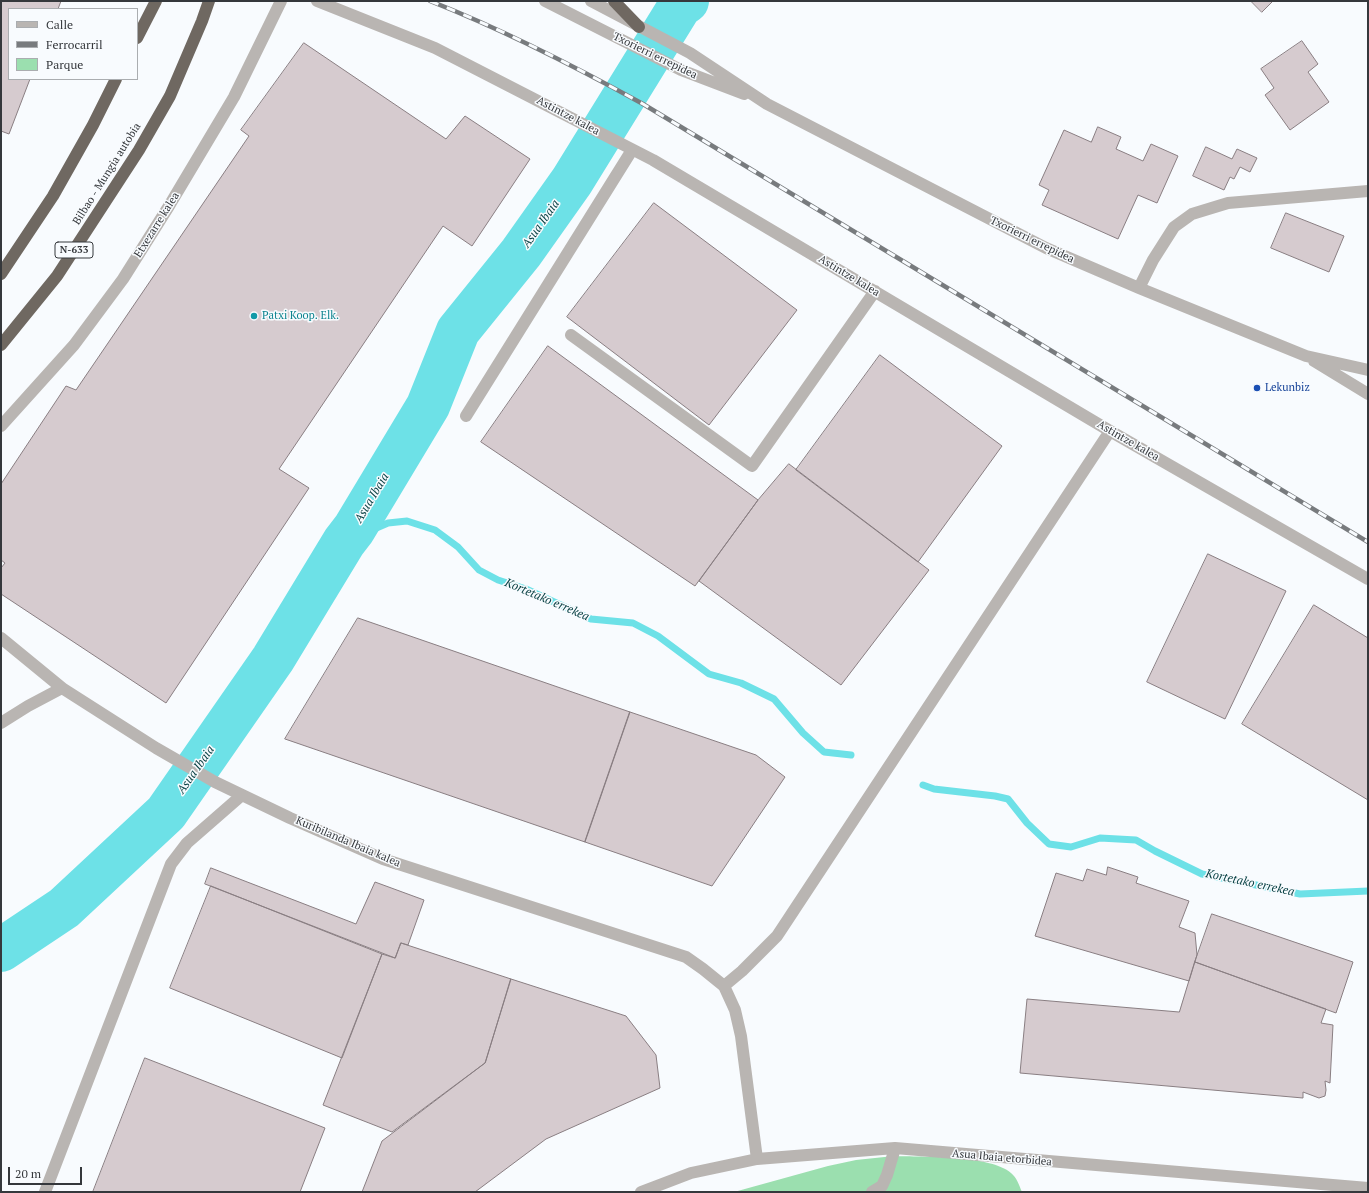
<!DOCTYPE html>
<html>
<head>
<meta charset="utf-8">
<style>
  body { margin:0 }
  #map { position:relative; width:1369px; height:1193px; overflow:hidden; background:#f8fbfe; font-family:"PT Serif",serif }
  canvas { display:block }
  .frame { position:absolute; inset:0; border:2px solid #35383c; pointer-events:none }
  .legend { position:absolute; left:8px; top:8px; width:130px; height:72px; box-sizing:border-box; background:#f8fbfe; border:1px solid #aaadb0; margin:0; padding:5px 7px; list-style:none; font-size:12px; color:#35383c }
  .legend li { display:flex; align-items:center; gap:8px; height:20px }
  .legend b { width:20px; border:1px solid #aaadb0 }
  .scale { position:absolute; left:8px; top:1167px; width:74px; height:18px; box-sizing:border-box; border:2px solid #35383c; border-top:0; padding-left:5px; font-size:12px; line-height:14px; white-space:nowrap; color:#35383c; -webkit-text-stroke:3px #f8fbfe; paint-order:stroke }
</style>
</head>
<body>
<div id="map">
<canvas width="1369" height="1193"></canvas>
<div class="frame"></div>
<ul class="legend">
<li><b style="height:5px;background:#b9b5b2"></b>Calle</li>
<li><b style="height:5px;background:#787b7e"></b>Ferrocarril</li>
<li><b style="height:11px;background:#9bdfaf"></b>Parque</li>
</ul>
<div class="scale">20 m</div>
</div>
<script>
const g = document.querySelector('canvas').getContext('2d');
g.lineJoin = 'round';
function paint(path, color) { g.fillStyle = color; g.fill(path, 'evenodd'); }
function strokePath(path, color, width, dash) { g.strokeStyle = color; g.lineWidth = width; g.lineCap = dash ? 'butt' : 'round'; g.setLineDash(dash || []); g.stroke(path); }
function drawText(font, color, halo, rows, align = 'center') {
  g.font = font + ' "PT Serif",serif'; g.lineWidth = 3; g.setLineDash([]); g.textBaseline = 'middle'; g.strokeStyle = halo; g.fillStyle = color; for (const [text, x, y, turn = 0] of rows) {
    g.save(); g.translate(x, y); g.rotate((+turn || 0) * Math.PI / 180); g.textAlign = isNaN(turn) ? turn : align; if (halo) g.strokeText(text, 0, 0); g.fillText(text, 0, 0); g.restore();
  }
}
paint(new Path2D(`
  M894,1156C922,1157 991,1155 1011,1173C1017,1178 1019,1185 1022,1192H734L828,1166L856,1160Z`), '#9bdfaf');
strokePath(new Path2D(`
  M344,542L388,523L407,521L435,530L458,547L479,570L498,580L526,589L591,619L633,623L658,636L709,674L741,683L774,699L803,733L824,752L851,755
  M923,785L934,789L995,796L1008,799L1027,823L1049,844L1071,847L1100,838L1136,840L1155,851L1202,874L1300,894L1368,891`), '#6de1e7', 7);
strokePath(new Path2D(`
  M1,950L64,908L166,813L273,659L344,542L354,529L428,406L458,331L521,253L572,181L680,6L687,1`), '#6de1e7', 44);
const building = new Path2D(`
  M1,1H61L58,9H9V79H30L9,134L1,131Z
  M1251,1H1273L1262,12Z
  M1302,41L1318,64L1308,72L1329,102L1290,130L1265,95L1274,88L1261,69Z
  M304,43L446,139L465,116L530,159L472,246L443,226L279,469L309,488L166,703L1,594V568L5,563L1,560V484L66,386L76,390L249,136L241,130Z
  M1098,127L1121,137L1116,149L1143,161L1151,144L1178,156L1157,203L1138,195L1118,239L1042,205L1049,190L1039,185L1064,130L1091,142Z
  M1206,147L1232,159L1237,149L1257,158L1250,172L1240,167L1234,179L1230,177L1224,190L1193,176Z
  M654,203L797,310L709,425L567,317Z
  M1286,213L1344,236L1329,272L1271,248Z
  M548,346L758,500L695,586L481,442Z
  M880,355L1002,446L918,562L796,470Z
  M789,464L929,570L841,685L699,581L758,500Z
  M1208,554L1286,591L1225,719L1147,682Z
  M1314,605L1368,638V800L1242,724Z
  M358,618L630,712L585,842L285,739Z
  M630,712L756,755L785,777L712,886L585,842Z
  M1108,867L1138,877L1136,883L1189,901L1179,927L1195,933L1197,955L1189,981L1035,936L1056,873L1083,881L1087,869L1106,875Z
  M211,868L356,924L375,882L424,900L408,945L401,943L395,958L205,884Z
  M211,886L382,954L342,1058L170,988Z
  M1212,914L1353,962L1336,1013L1195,962Z
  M401,943L511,979L485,1063L392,1132L323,1105L382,954L395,958Z
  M1195,962L1326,1009L1321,1023L1333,1025L1330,1083L1325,1081L1326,1090L1325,1096L1319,1098L1303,1092V1098L1020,1073L1027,999L1179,1012Z
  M511,979L626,1016L656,1055L660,1088L546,1139L475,1192H362L382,1141L485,1063Z
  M145,1058L325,1128L300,1192H93Z`);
paint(building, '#d6cbcf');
strokePath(building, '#897e82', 1);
strokePath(new Path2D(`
  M317,1L435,48L653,160L1110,431L1368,579
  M545,1L681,70L744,94
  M591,1L690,53L767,104L1046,248L1139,288L1306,356L1368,370
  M1139,288L1153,260L1174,227L1192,214L1228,203L1368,191
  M571,335L752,466L875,291
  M1314,361L1368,394
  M466,416L632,150
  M1,426L74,345L123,279L169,206L234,97L281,1
  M1,638L62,688L156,748L215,782L290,818L383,859L686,957L703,969L724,986
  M1,723L28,706L62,688
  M757,1159L741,1036L735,1010L724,986L742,971L777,936L1110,431
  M45,1192L171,864L187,843L242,795
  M641,1192L691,1173L757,1159L895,1148L1368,1188
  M872,1192L882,1186L887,1175L895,1148`), '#b9b5b2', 12);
strokePath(new Path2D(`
  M614,1L639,27
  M137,38L156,1
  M1,274L53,196L93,125L116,79
  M1,345L57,276L139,150L170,96L202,21L209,1`), '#6f6861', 12);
const rail = new Path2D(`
  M430,1C504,30 574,66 643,104L1368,542`);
strokePath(rail, '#787b7e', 4.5);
strokePath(rail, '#f8fbfe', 3, [9]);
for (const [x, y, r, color] of [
  [254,316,4,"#0f9aa8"],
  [1257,388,4,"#1a4fb4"]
]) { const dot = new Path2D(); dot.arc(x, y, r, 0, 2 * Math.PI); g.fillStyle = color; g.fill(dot); strokePath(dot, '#f8fbfe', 1.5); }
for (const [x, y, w] of [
  [74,250,38]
]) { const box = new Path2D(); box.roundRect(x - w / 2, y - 8, w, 16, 3); g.fillStyle = '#f8fbfe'; g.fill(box); strokePath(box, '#35383c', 1); }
drawText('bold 10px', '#35383c', null, [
  ["N-633",74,250]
]);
drawText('11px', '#35383c', '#f8fbfe', [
  ["Txorierri errepidea",655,56,26],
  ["Astintze kalea",568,116,28],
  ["Bilbao - Mungia autobia",107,174,-58],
  ["Etxezarre kalea",157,225,-58],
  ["Txorierri errepidea",1032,240,26],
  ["Astintze kalea",849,276,31],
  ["Astintze kalea",1128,441,30],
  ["Kuribilanda Ibaia kalea",348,842,23],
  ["Asua Ibaia etorbidea",1002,1158,5]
]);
drawText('11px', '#0d838f', '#f8fbfe', [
  ["Patxi Koop. Elk.",262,316]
], 'left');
drawText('11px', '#164399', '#f8fbfe', [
  ["Lekunbiz",1265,388]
], 'left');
drawText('italic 12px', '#063f42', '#f8fbfe', [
  ["Asua Ibaia",541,224,-55],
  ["Asua Ibaia",372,498,-59],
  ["Kortetako errekea",547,600,23],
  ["Asua Ibaia",196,770,-55],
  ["Kortetako errekea",1250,883,12]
]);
</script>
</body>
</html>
